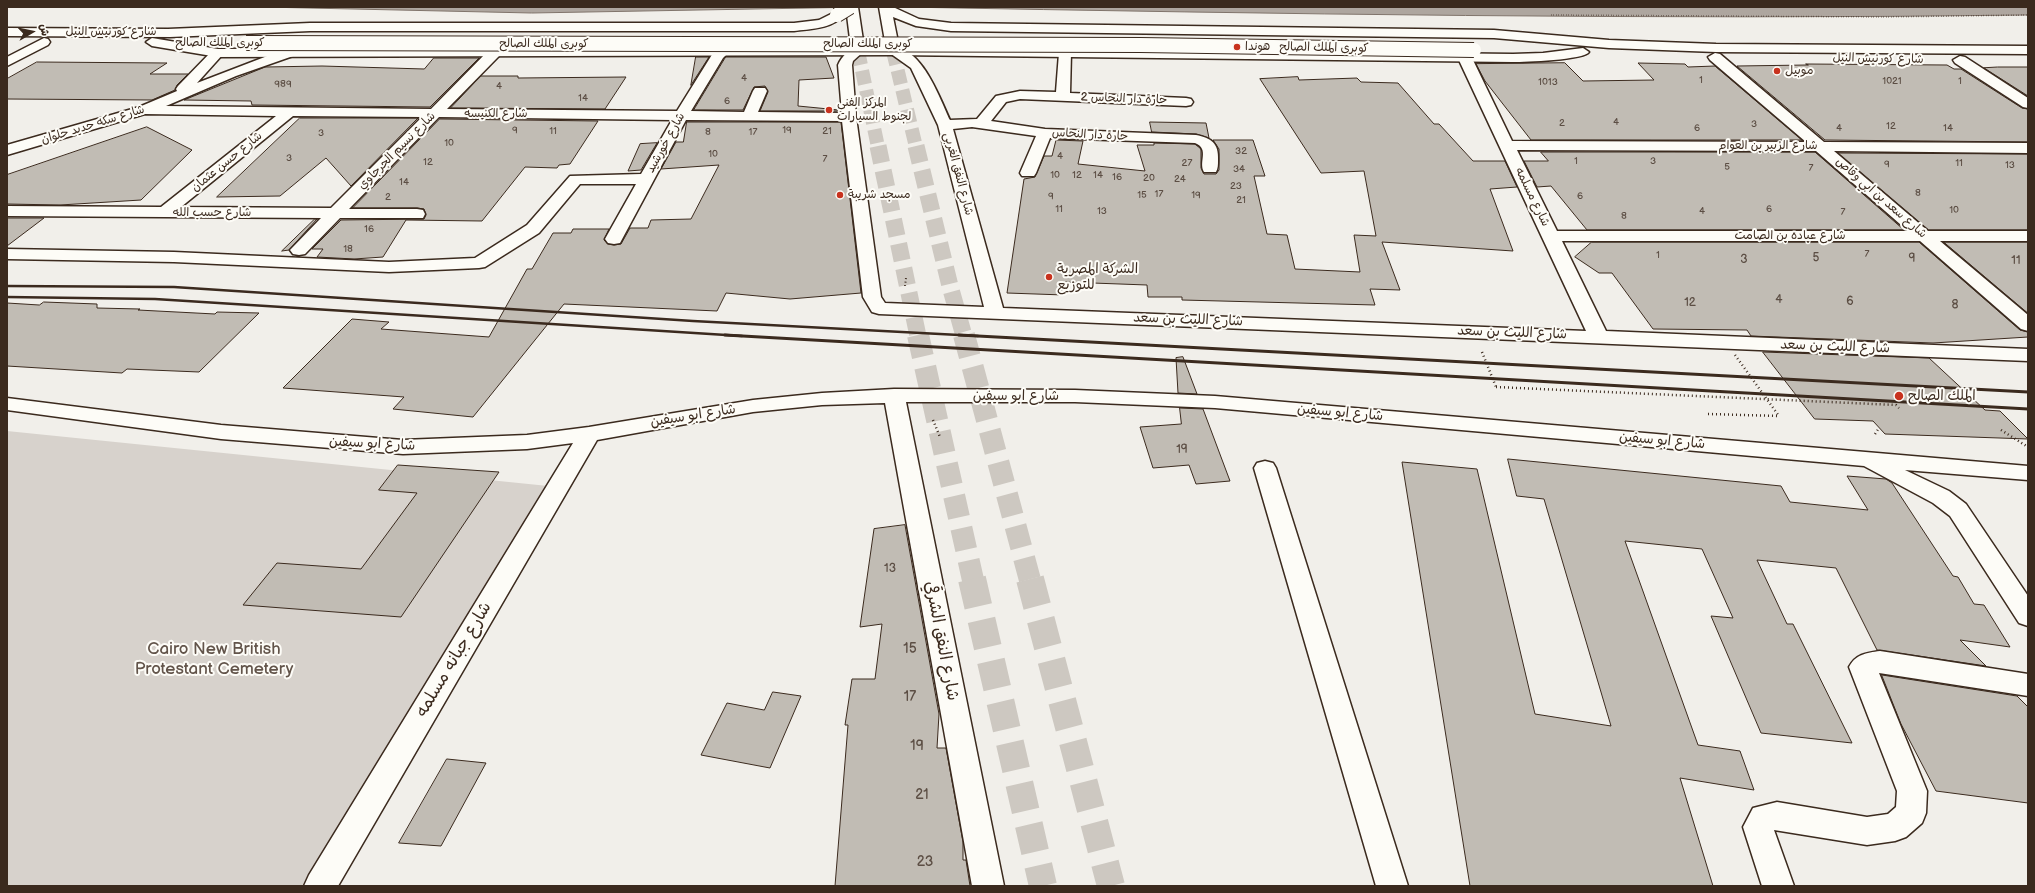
<!DOCTYPE html>
<html>
<head>
<meta charset="utf-8">
<style>
  body { margin:0 }
  #map { position:relative; width:2035px; height:893px; overflow:hidden; background:#f1efea; font-family:"Balsamiq Sans","Playpen Sans Arabic",sans-serif }
  canvas { display:block }
  .frame { position:absolute; inset:0; border:8px solid #3b2a1e; pointer-events:none }
  .north { position:absolute; left:12px; top:12px; width:40px; height:40px; -webkit-text-stroke:3px #fdfcf7; paint-order:stroke; rotate:81deg; font-size:11px; font-weight:700; line-height:16px; text-align:center; color:#3b2a1e }
  .north::after { content:''; display:block; margin:auto; width:14px; height:18px; background:#3b2a1e; clip-path:polygon(50% 0,100% 100%,50% 72%,0 100%) }
</style>
</head>
<body>
<div id="map">
<canvas width="2035" height="893"></canvas>
<div class="frame"></div>
<div class="north">ش</div>
</div>
<script>
const g = document.querySelector('canvas').getContext('2d');
g.lineJoin = 'round';
function paint(path, color) { g.fillStyle = color; g.fill(path, 'evenodd'); }
function strokePath(path, color, width, dash) { g.strokeStyle = color; g.lineWidth = width; g.lineCap = dash ? 'butt' : 'round'; g.setLineDash(dash || []); g.stroke(path); }
function drawText(font, color, halo, rows, align = 'center') {
  g.font = font + ' "Balsamiq Sans","Playpen Sans Arabic",sans-serif'; g.lineWidth = 4; g.setLineDash([]); g.textBaseline = 'middle'; g.strokeStyle = halo; g.fillStyle = color; for (const [text, x, y, turn = 0] of rows) {
    g.save(); g.translate(x, y); g.rotate((+turn || 0) * Math.PI / 180); g.textAlign = isNaN(turn) ? turn : align; if (halo) g.strokeText(text, 0, 0); g.fillText(text, 0, 0); g.restore();
  }
}
paint(new Path2D(`
  M7,431L558,487L320,886H7Z`), '#d7d2cc');
const water = new Path2D(`
  M264,7H866L532,13Z
  M903,7H2028V15C1653,20 1278,14 903,7Z`);
paint(water, '#aea69f');
strokePath(water, '#80746b', 1);
const building = new Path2D(`
  M696,57H709L691,85Z
  M726,57H826L834,78L799,80L798,106L839,110L840,111H760L768,92L765,86L754,87L743,110H694Z
  M434,58H479L430,107L252,105L251,101L184,100L265,67L322,66L424,69Z
  M37,62L167,63L150,74H188L177,85L175,90L152,100L7,99V79Z
  M1565,63L1583,81L1654,80L1638,63L1685,64L1688,67L1715,66L1802,140H1531L1485,81L1476,64Z
  M1806,64L1947,65L1954,69H1961L2022,108L2028,109V142L1825,140L1737,66L1808,65Z
  M1998,67H2028V96L1984,68Z
  M481,76H518V78L626,77L605,109L451,108Z
  M1298,77L1299,80L1357,78L1361,82L1398,83L1434,124H1439L1473,161H1505L1517,187L1490,189L1513,251L1382,242L1400,290L1370,289L1375,305L1182,300V297H1148L1147,285L1065,282L1064,295L1007,293L1024,179L1035,177L1044,156H1052L1056,140L1083,141L1078,164L1145,171L1137,145H1154V143L1195,144L1201,149V168L1204,174H1216L1219,170V149L1213,140H1253L1265,176H1254L1267,234L1287,235L1295,269L1360,272L1354,235L1376,236L1364,171L1321,173L1260,79Z
  M300,118H418L351,186L326,158L280,196L217,197Z
  M440,119L598,121L570,164L559,165L557,168L525,167L482,221L406,220L383,257L354,259L317,257L323,249H312L341,220L424,219L426,215L424,209L417,208H353Z
  M687,122H841L861,293L790,299L726,293L717,311L564,304L473,417L393,409L404,397L283,388L352,319L389,322L381,329L489,337L527,269H532L553,233H571L573,229H609L604,240L608,244L614,245L621,244L630,228H648L651,220L691,219L719,165L661,169L676,142H683Z
  M1150,122L1206,123L1209,138L1196,134L1152,132Z
  M147,127L192,150L141,200L60,205L7,204V175Z
  M657,143L641,170L628,171L640,144Z
  M1541,152H1815L1904,230H1587L1551,186L1537,187L1524,161H1548Z
  M1838,153L2028,154V230H1929Z
  M7,218H44L7,246Z
  M315,219H317L289,250L282,251Z
  M1592,242H1919L2020,330L2028,332V337L1933,343L1751,336L1747,330L1653,329L1612,273H1599L1575,257Z
  M1944,242H2028V313Z
  M44,302L97,304V308L140,309L138,310L215,314L217,312L259,313L199,372L127,369L122,373L7,366V303L39,305Z
  M1763,352L1929,358L1985,410L2000,411L2028,439L1885,434L1873,421L1815,419Z
  M1183,357L1197,394L1178,393L1176,358Z
  M1180,408L1203,409L1230,481L1196,484L1189,465L1153,468L1140,427L1181,424Z
  M1508,459L1781,486L1790,502L1868,510L1847,476L1886,479L1892,483L1953,576L1958,577L1974,604L1984,605L2010,647L1960,640L1986,666L1877,650L1836,568L1757,560L1787,624H1793L1852,743L1761,733L1711,616L1733,618L1702,549L1625,541L1698,745L1740,751L1754,790L1680,778L1713,886H1470L1402,462L1477,469L1535,714L1611,726L1544,499L1517,496Z
  M398,465L499,472L401,617L243,605L277,563L361,569L417,493L379,490Z
  M905,525L939,714L937,748H946L963,842V860H966L970,886H835L848,725H845L852,679H875L882,624L860,627L874,529Z
  M1882,675L2017,696L2028,707V803L1936,791L1901,724Z
  M773,692L801,696L770,768L701,755L727,703L764,710Z
  M447,759L486,763L441,846L399,843Z`);
paint(building, '#c1bcb4');
strokePath(building, '#3b2a1e', 1);
strokePath(new Path2D(`
  M858,51L878,147
  M893,51L916,147`), '#cdc8c1', 14, [14, 6]);
strokePath(new Path2D(`
  M878,146L918,336
  M916,146L950,286L964,336`), '#cdc8c1', 17, [17, 8]);
strokePath(new Path2D(`
  M918,335L973,580
  M964,335L1030,580`), '#cdc8c1', 22, [22, 11]);
strokePath(new Path2D(`
  M972,579L1043,886
  M1030,579L1111,886`), '#cdc8c1', 28, [28, 14]);
const minor = new Path2D(`
  M44,38L48,39L50,42L48,45L7,66V57Z
  M724,47L730,51L723,58L691,111L744,112L753,91L755,88H765L767,91L758,112L842,113L838,65C842,56 849,49 858,47L864,51L853,61L852,65L856,117L881,297L885,303L984,307L938,125L911,68L887,51L888,48C920,41 940,99 950,120L977,119L996,96L1020,91L1056,92L1059,53L1065,49L1071,53L1070,93L1186,98L1191,99L1193,102L1191,105L1186,106L1020,99L1006,102L991,121L1045,129L1196,135C1211,138 1219,143 1218,160C1218,165 1218,168 1216,172H1204C1198,162 1210,149 1195,143L1050,138L1036,173L1034,176H1022L1020,173L1036,136L972,127L953,129L1003,308L1586,331L1458,58L1465,54L1472,58L1512,141L1806,142L1710,60L1708,57L1715,53L1720,54L1824,142L2028,143V153L1834,151L1928,231H2028V241H1940L2028,315V331L2021,329L1920,241H1562L1606,331L2028,349V361L879,314L872,312L863,297L842,121L686,120L620,243L614,244L608,243L605,239L636,184H580L539,233L485,267L479,268L389,272L174,262L7,259V249L174,252L389,262L475,258L527,225L570,176L641,174L672,120L439,117L349,209H417L423,210L425,214L423,218H340L305,254L299,255L293,254L290,250L321,218L7,216V206L161,207L276,116L145,114L7,155V145L139,107L177,91L176,89L178,86L213,50H223L224,53L197,83L283,50H293L294,53L293,56L236,76L166,106L431,109L490,49H500L501,52L500,55L447,109L677,111L713,53ZM293,116L422,117L331,208L181,207ZM1517,150L1816,151L1908,231H1557Z
  M1960,56L1965,57L2028,98V108L2023,107L1955,63L1953,60Z
  M894,389L1075,390L1215,396L2028,466V480L1905,470L1949,491L1966,504L2028,596V626L2019,623L1950,516L1933,503L1864,466L1215,408L1075,402H906L1004,886H972L885,403L822,405L753,412L597,440L338,886H304L309,875L573,443L527,449L403,454L221,439L7,410V398L221,425L403,440L527,435L589,427L753,400L822,393Z
  M1265,461L1273,463L1276,468L1408,886H1376L1254,468L1257,463Z
  M1880,651L2028,674V696L1879,673L1927,791L1926,813L1922,823L1906,837L1895,841L1867,845L1774,830L1794,886H1762L1743,827L1753,808L1777,802L1867,817L1888,814L1896,807L1897,791L1849,667C1856,654 1866,653 1880,651Z`);
const highway = new Path2D(`
  M846,7H858L864,47H886L879,7H893L919,19L951,23L1494,30L1609,40L1716,44L2028,46V54L1716,52L1609,48L1494,38L951,31L916,26L893,17L899,47L1513,54L1543,53L1583,48L1589,52C1584,60 1525,62 1513,62L893,55L218,57L152,46L146,42L152,38L218,49L851,47Z
  M837,11L843,15C833,29 809,29 794,31H310L170,37L7,36V28L168,29L310,23H794L819,20Z`);
strokePath(minor, '#3b2a1e', 3);
strokePath(highway, '#3b2a1e', 3);
strokePath(new Path2D(`
  M1551,15L1884,17L2028,15`), '#3b2a1e', 1.5, [0.5, 2]);
strokePath(new Path2D(`
  M905,286L906,278`), '#3b2a1e', 2, [1, 2.5]);
strokePath(new Path2D(`
  M1496,387L1896,405L1899,408
  M1708,414L1779,416
  M933,420L940,437
  M2001,430L2028,447
  M1875,434L1879,428`), '#3b2a1e', 2.5, [1, 3]);
paint(minor, '#fdfcf7');
paint(highway, '#fdfcf7');
strokePath(new Path2D(`
  M7,286L174,287L693,321L978,336
  M7,297L155,299L742,336`), '#3b2a1e', 2.5);
strokePath(new Path2D(`
  M725,335L2028,409
  M959,335L2028,392`), '#3b2a1e', 3);
const highwayBridge = new Path2D(`
  M837,15L850,7
  M246,43L1140,45L1474,50`);
strokePath(highwayBridge, '#3b2a1e', 16, []);
strokePath(new Path2D(`
  M1482,352L1496,387
  M1735,355L1779,416`), '#3b2a1e', 2.5, [1, 3]);
strokePath(highwayBridge, '#fdfcf7', 14);
for (const [x, y, r, color] of [
  [1237,47,4,"#c8321e"],
  [1777,71,4,"#c8321e"],
  [829,110,4,"#c8321e"],
  [840,195,4,"#c8321e"],
  [1049,277,4,"#c8321e"],
  [1899,396,5,"#c8321e"]
]) { const dot = new Path2D(); dot.arc(x, y, r, 0, 2 * Math.PI); g.fillStyle = color; g.fill(dot); strokePath(dot, '#fdfcf7', 1.5); }
drawText('10px', '#5c4e44', null, [
  ["4",744,78],
  ["1",1701,80],
  ["1021",1892,81],
  ["1",1960,81],
  ["1013",1548,82],
  ["989",283,84],
  ["4",499,86],
  ["14",583,98],
  ["6",727,101],
  ["4",1616,122],
  ["2",1562,123],
  ["3",1754,124],
  ["12",1891,126],
  ["6",1697,128],
  ["4",1839,128],
  ["14",1948,128],
  ["9",515,130],
  ["19",787,130],
  ["11",553,131],
  ["21",827,131],
  ["8",708,132],
  ["17",753,132],
  ["3",321,133],
  ["10",449,143],
  ["32",1241,151],
  ["10",713,154],
  ["4",1060,156],
  ["3",289,158],
  ["7",825,159],
  ["1",1576,161],
  ["3",1653,161],
  ["12",428,162],
  ["27",1187,163],
  ["11",1959,163],
  ["9",1887,164],
  ["13",2010,165],
  ["5",1727,167],
  ["7",1811,168],
  ["34",1239,169],
  ["10",1055,175],
  ["12",1077,175],
  ["14",1098,175],
  ["16",1117,177],
  ["20",1149,178],
  ["24",1180,179],
  ["14",404,182],
  ["23",1236,186],
  ["8",1918,193],
  ["17",1159,194],
  ["15",1142,195],
  ["19",1196,195],
  ["9",1051,196],
  ["6",1580,196],
  ["2",388,197],
  ["21",1241,200],
  ["11",1059,209],
  ["6",1769,209],
  ["10",1954,210],
  ["13",1102,211],
  ["4",1702,211],
  ["7",1843,212],
  ["8",1624,216],
  ["16",369,229],
  ["18",348,249],
  ["7",1867,254],
  ["1",1658,255]
]);
drawText('12px', '#3b2a1e', '#fdfcf7', [
  ["شارع كورنيش النيل",111,32],
  ["كوبرى الملك الصالح",220,43],
  ["كوبرى الملك الصالح",544,44],
  ["كوبرى الملك الصالح",868,44],
  ["كوبرى الملك الصالح",1324,48,1],
  ["شارع كورنيش النيل",1878,59,1],
  ["حارة دار النحاس 2",1124,99,2],
  ["شارع الكنيسه",496,114],
  ["شارع سكه حديد حلوان",93,125,-17],
  ["حارة دار النحاس",1090,135,3],
  ["شارع خورشيد",666,143,-61],
  ["شارع الزبير بن العوام",1768,146],
  ["شارع نسيم الجرجاوي",397,151,-45],
  ["شارع حسن عثمان",227,162,-39],
  ["شارع النفق الغربى",958,174,75],
  ["شارع مسلمه",1532,197,64],
  ["شارع سعد بن ابي وقاص",1881,198,41],
  ["شارع حسب الله",212,213],
  ["شارع عباده بن الصامت",1790,236]
]);
drawText('12px', '#3b2a1e', '#fdfcf7', [
  ["هوندا",1245,47],
  ["موبيل",1785,71],
  ["المركز الفني",837,103],
  ["لجنوط السيارات",837,117],
  ["مسجد شريبة",848,195]
], 'left');
drawText('12px', '#5c4e44', null, [
  ["5",1816,258],
  ["9",1912,259],
  ["3",1744,260],
  ["11",2016,261],
  ["4",1779,300],
  ["6",1850,302],
  ["12",1690,303],
  ["8",1955,305],
  ["19",1182,450],
  ["13",890,569]
]);
drawText('14px', '#3b2a1e', '#fdfcf7', [
  ["الشركة المصرية",1057,269],
  ["للتوزيع",1057,285],
  ["الملك الصالح",1908,396]
], 'left');
drawText('14px', '#3b2a1e', '#fdfcf7', [
  ["شارع الليث بن سعد",1188,320,2],
  ["شارع الليث بن سعد",1512,333,2],
  ["شارع الليث بن سعد",1835,347,2],
  ["شارع ابو سيفين",1016,396],
  ["شارع ابو سيفين",1340,413,5],
  ["شارع ابو سيفين",693,416,-9],
  ["شارع ابو سيفين",1662,441,5],
  ["شارع ابو سيفين",372,444,3]
]);
drawText('14px', '#5c4e44', null, [
  ["15",910,649],
  ["17",910,697],
  ["19",917,746],
  ["21",922,795],
  ["23",925,862]
]);
drawText('17px', '#3b2a1e', '#fdfcf7', [
  ["شارع النفق الشرقي",941,641,79],
  ["شارع جبانه مسلمه",454,660,-59]
]);
drawText('17px', '#62544a', '#fdfcf7', [
  ["Cairo New British",214,650],
  ["Protestant Cemetery",214,670]
]);
</script>
</body>
</html>
